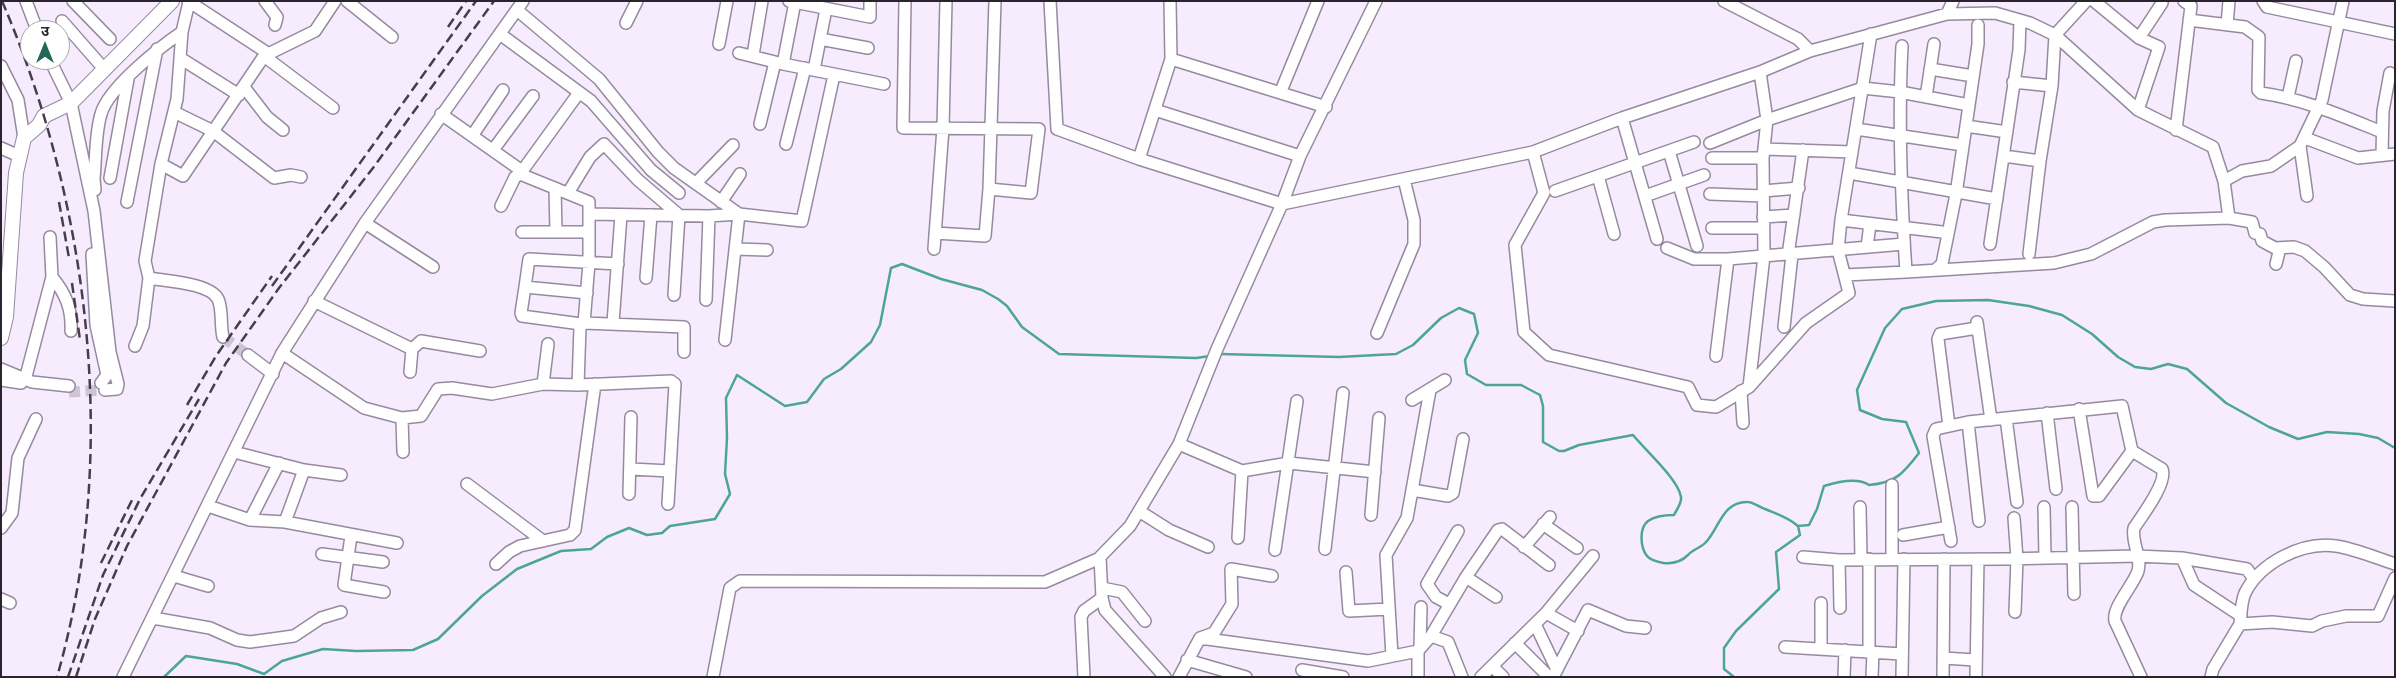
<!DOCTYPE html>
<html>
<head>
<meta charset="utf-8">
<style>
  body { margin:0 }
  #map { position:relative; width:2396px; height:678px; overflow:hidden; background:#f6ecfe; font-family:Mulish,"Noto Sans Devanagari",sans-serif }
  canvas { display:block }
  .frame { position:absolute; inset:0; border:2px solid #29242d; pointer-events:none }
  .north { position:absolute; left:20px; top:20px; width:50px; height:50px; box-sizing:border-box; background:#fff; border:1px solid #a9a7ab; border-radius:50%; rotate:0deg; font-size:14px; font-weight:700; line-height:20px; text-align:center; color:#29242d }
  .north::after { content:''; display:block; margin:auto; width:18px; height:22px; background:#236759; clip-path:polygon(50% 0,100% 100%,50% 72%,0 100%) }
</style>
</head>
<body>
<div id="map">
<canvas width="2396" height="678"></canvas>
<div class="frame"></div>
<div class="north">उ</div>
</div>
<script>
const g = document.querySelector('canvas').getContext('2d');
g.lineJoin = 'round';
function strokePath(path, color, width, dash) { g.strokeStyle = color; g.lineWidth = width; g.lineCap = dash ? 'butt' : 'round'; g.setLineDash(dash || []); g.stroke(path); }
strokePath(new Path2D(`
  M1220,354L1339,357L1396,354L1413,345L1441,318L1459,308L1474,314L1478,333L1465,360L1467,374L1486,385H1521L1540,395L1543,406V442L1559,451H1564L1579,445L1633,435C1646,451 1678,479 1681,497C1682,503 1677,509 1674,515C1666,515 1655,516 1648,521C1639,528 1640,547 1647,556C1651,561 1658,562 1664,563C1674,564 1681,562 1688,555C1693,549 1701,548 1706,542C1719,529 1722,501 1748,502C1753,502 1759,507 1765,509C1777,514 1788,517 1798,526L1809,525L1817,509L1824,486C1837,482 1857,477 1869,485C1895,483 1903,474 1919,453L1906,422L1882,419L1860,410L1857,390L1885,328L1902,309L1936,301L1988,300L2029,306L2062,315L2092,334L2118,357L2135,367L2151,369L2168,364L2187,369L2226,403L2269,427L2298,439L2327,432L2359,434L2378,438L2395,448
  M164,677L186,656L237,664L264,674L282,661L323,649L356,651L413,650L438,639L482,596L517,569L561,551L591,549L607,537L629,528L647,535L662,533L670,526L715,519L730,494L725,474L727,438L726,398L737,375L785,406L807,402L824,379L841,369L871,342L880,325L891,268L902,264L941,279L982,290L998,299L1007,306L1022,327L1059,354L1196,358L1210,356
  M1734,677L1724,669V648L1736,631L1779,589L1776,552L1800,535L1798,526`), '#4da695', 2.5);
strokePath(new Path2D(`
  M223,337L248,355
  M69,392L105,390`), '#cdc4d4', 11, [11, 5.5]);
const minor = new Path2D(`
  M26,1L37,30
  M73,1L110,39
  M188,1L269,54
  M265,1L277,17L275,25
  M347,1L392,37
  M789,1L870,17V1
  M905,1L903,128L1039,129L1031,193L989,189
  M1050,1L1057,129L1139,159L1282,204L1533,152L1622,118L1760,72L1810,51L1947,14L1995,13L2030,23L2055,35L2138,110L2213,147L2224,181L2229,218L2165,220L2153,222L2091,254L2054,263L1906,272
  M1724,1L1798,39L1810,51
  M2094,1L2139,38L2159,47L2138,110
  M2263,1L2267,7L2395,34
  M517,10L599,79L658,152L674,168L739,214L725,340
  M1947,14L1953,1
  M2189,20L2245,27L2259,37L2258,90L2261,93C2304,99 2342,116 2382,132
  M62,21L105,70
  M626,23L637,1
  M2227,25L2229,1
  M500,34L591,101L651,170L679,193
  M2139,38L2162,3
  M820,39L868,48
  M719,44L727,1
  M739,53L783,64L884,84
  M753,55L762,1
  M264,56L333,108
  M180,58L239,95
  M1171,59L1326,107
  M50,60L71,103L94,211L110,352L118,384L117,389L105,390
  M783,64L795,2
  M1,66L18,100L24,138
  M1930,69L1973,76
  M814,70L826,9
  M2013,82L2052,86
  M244,87L267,117L283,130
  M1281,91L1318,1
  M1926,97L1934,44
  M2288,97L2296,61
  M1155,110L1300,156
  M174,112L213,131L274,178L291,175L301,177
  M441,114L522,171
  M1622,118L1657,239
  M760,124L775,62
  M1966,126L2007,132
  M1856,129L1963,145
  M2176,130L2191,6L2184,1
  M472,136L503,90
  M2305,138L2358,158L2395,154
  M1710,143L1767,120L1863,88L1900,92L1969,105
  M786,144L805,68
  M2300,146L2307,196
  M1,148L19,156
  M1764,149L1852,152
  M493,150L533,96
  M1669,151L1697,246
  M1533,152L1544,193L1515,245L1524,332L1549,355L1688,387L1697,405L1716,407L1749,387L1806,323L1849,293L1838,250L1841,220L1871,34
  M2382,155L2383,111L2390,73
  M2004,156L2040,161
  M1712,158H1763
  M1139,159L1171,59L1170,1
  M161,164L183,176L264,56L315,31L335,1
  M1849,173L1997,199
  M520,174L589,202V263L584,323L580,327L578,385
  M1598,176L1614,234
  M110,178L128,79
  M2224,181L2242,171L2271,166L2300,146L2322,100L2343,1
  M696,183L733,145
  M555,188L556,232
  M95,190L94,179C96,158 95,134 101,114C108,88 160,47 182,32
  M1555,191L1694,142
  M1763,191L1799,188
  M568,193L590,157L604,144L638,180L679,215L674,295
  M1710,194L1763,196
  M1645,196L1704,175
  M127,202L157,49
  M721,202L740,174
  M501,206L515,177L520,174L578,94
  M589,214L709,216L739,214L802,221L834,75
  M1763,217L1794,215
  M2229,218L2252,222L2255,233L2260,234L2262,241L2275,248L2294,247L2305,251L2324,267L2350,295L2363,299L2395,301
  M1841,220L1942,232
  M365,223L433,267
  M1712,228H1763
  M522,232H589
  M935,233L985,236L989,189L995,1
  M1990,244L2019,50L2020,20
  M1867,247L1870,224
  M1667,248L1694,259H1728L1904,244
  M735,249L767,250
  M934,249L943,128L946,1
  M92,254L96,325L107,375L101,383
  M2029,254L2040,161L2052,86L2055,35L2086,1
  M1788,255L1803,150
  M2276,264L2280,248
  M1935,270L1942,264L1956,194L1978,44V25
  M1845,275L1906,272C1901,196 1898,122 1902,46
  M52,277C66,294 72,309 71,331
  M149,278C166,281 210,283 218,299C223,310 220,325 223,337
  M646,278L651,215
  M525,287L521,313L522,316L581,324
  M587,293L525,287L529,259L618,264
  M706,300L709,216
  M314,301L412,349L421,341L480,351
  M1977,322L1991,420
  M584,323L684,327V352
  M613,323L621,215
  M1784,327L1792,255
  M1377,333L1414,244V220L1404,179
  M135,346L143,326L149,278L145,261L161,164L177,99L182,32L189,2
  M282,353L364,408L402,418L421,416L438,389L452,388L492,394L543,384L578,385L671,381L675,384L668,504
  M248,355L273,374
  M1716,356L1728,259
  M1,369L32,382L69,386
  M410,372L412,349
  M1,380L21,383
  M25,380L52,277L50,237
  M543,384L548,344
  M1749,387L1764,256L1763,158L1767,120L1760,72
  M1741,391L1743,423
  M1412,400L1445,380
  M2079,409L2093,496H2099L2132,451
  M2047,413L2056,489
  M402,418L403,452
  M2006,418L2017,502
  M1968,422L1979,521
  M1949,426L1938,339L1940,334L1977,328
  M1179,444L1242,471L1289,463L1375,472
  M234,452L304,470L341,475
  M631,469L670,471
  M467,484L543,541
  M1892,485V559
  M1412,490L1448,496L1453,493L1463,439
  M629,494L631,417
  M208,506L250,520L285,522L397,543
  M1860,507L1861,559
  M2044,507L2045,558
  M2072,507L2074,594
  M1139,511L1169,530L1208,547
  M1371,515L1379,418
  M2014,518L2017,559L2015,612
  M250,520L279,463
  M285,522L304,470
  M1543,524L1577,548
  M1,528L12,513L18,458L36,419
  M1903,535L1949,527
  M351,536L344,585L384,592
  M1238,538L1242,471
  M1951,541L1933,436L1936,429L1968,422L2122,406L2132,451L2162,469C2168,482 2142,516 2134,528C2131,543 2142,556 2138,571C2133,586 2112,607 2115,621L2141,677
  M1524,547L1550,517
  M1325,549L1343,393
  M1275,550L1297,401
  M322,554L383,562
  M1803,557L1839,560L2004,559L2137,556L2182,558L2247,569L2254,579
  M2182,558L2194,585L2241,616
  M1869,559V652
  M1839,560L1840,608
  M496,564L509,552L520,546L570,535L575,530L595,384
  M1346,572L1349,611L1389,609
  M174,576L208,586
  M1466,577L1496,597
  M1102,588L1122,592L1145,621
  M1,599L10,603
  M1821,603V649
  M1449,604L1436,597L1427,584L1458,531
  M1546,613L1578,631
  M153,618L210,628L237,640L250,642L294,636L321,618L341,612
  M1535,624L1557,670
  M2240,624C2241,614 2241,602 2245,593C2260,563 2302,541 2336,546C2356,549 2376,558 2395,564
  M1431,636L1448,642L1462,677
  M1200,638L1368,661L1418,651L1431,636L1466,577L1498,530L1502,529L1549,565
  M1515,643L1549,677
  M1785,647L1902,654
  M1420,648L1421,607
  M1418,651V677
  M1392,656L1386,555L1407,518L1430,390
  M1943,658L1976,660
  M1187,660L1246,677
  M1492,666L1503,677
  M1302,670L1343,677
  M123,677L282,353L365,223L523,1
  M713,677L730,588L740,581L1045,582L1100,558
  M1084,677L1081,617L1084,611L1102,598
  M1165,677L1105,610L1102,598L1100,557L1130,526L1179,444L1217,349L1282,204L1300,156L1376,1
  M1179,677L1200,638L1214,633L1232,604L1231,569L1272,576
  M1481,677L1546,613L1593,556
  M1553,677L1588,610L1626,626L1645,628
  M1844,677L1845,650
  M1872,677L1873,652
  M1902,677L1904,559
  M1943,677L1944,559
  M1976,677L1978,559
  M2211,677L2213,669L2240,624L2272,622L2312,626L2322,621L2346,616H2378L2395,578`);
const major = new Path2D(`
  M1,338L6,317L16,173L24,138L39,125L44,116L71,103L172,1`);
strokePath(minor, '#968a9f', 14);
strokePath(major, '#968a9f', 16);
strokePath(minor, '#fff', 11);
strokePath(major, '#fff', 14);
strokePath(new Path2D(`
  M2,1C91,208 120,458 57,677
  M448,27L466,1
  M59,202L69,258
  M72,283L80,340
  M272,286L476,1
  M187,405L216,356L272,276
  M101,563L133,498
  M68,677L103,575L140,499L199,399
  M76,677L95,619L127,546L226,363L279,288L373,168L494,1`), '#453f4a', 2.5, [10, 5]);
</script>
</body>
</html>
